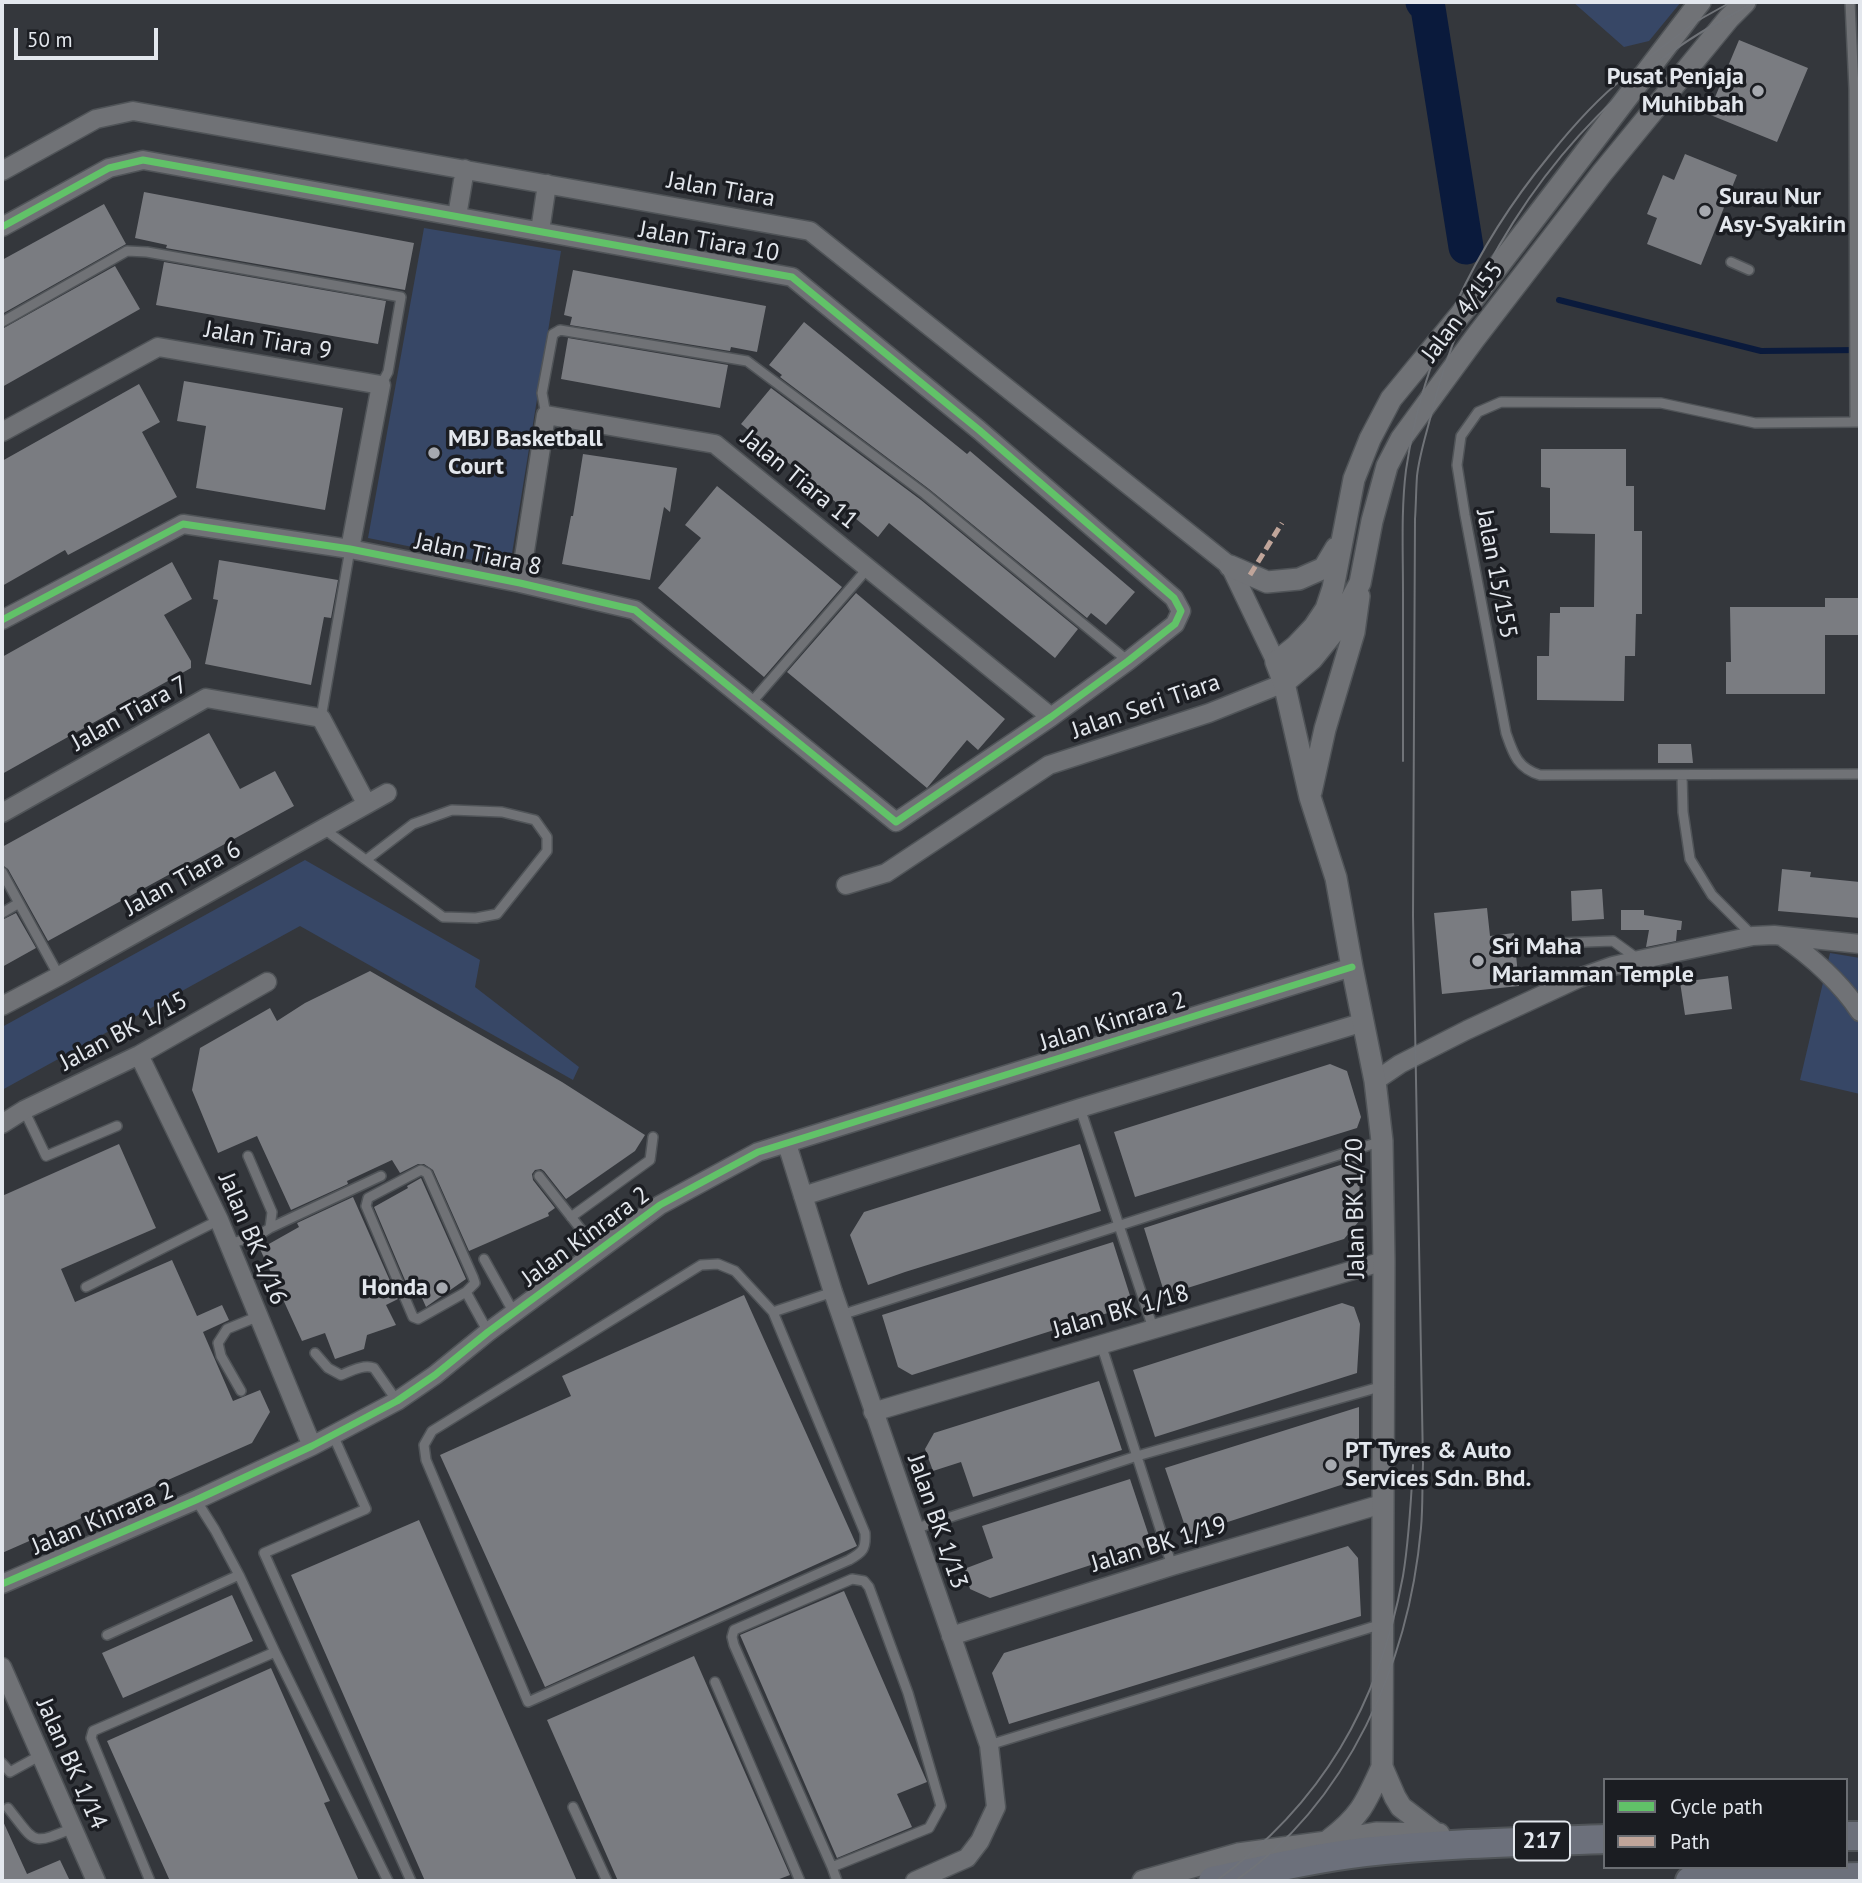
<!DOCTYPE html>
<html>
<head>
<meta charset="utf-8">
<style>
  body { margin:0 }
  #map { position:relative; width:1862px; height:1883px; overflow:hidden; background:#34373c; font-family:"PT Sans",sans-serif }
  canvas { display:block }
  .frame { position:absolute; inset:0; border:4px solid #e3e7ed; pointer-events:none }
  .legend { position:absolute; left:1603px; top:1778px; width:245px; height:91px; box-sizing:border-box; background:#1b1d22; border:2px solid #6b6e73; margin:0; padding:9px 12px; list-style:none; font-size:21px; color:#e3e7ed }
  .legend li { display:flex; align-items:center; gap:14px; height:35px }
  .legend b { width:35px; border:2px solid #6b6e73 }
  .scale { position:absolute; left:14px; top:28px; width:144px; height:32px; box-sizing:border-box; border:4px solid #e3e7ed; border-top:0; padding-left:9px; font-size:21px; line-height:24px; white-space:nowrap; color:#e3e7ed; -webkit-text-stroke:5px #1b1d22; paint-order:stroke }
</style>
</head>
<body>
<div id="map">
<canvas width="1862" height="1883"></canvas>
<div class="frame"></div>
<ul class="legend">
<li><b style="height:9px;background:#61c268"></b>Cycle path</li>
<li><b style="height:9px;background:#c0a59a"></b>Path</li>
</ul>
<div class="scale">50 m</div>
</div>
<script>
const g = document.querySelector('canvas').getContext('2d');
g.lineJoin = 'round';
function paint(path, color) { g.fillStyle = color; g.fill(path, 'evenodd'); }
function strokePath(path, color, width, dash) { g.strokeStyle = color; g.lineWidth = width; g.lineCap = dash ? 'butt' : 'round'; g.setLineDash(dash || []); g.stroke(path); }
function drawText(font, color, halo, rows, align = 'center') {
  g.font = font + ' "PT Sans",sans-serif'; g.lineWidth = 7; g.setLineDash([]); g.textBaseline = 'middle'; g.strokeStyle = halo; g.fillStyle = color; for (const [text, x, y, turn = 0] of rows) {
    g.save(); g.translate(x, y); g.rotate((+turn || 0) * Math.PI / 180); g.textAlign = isNaN(turn) ? turn : align; if (halo) g.strokeText(text, 0, 0); g.fillText(text, 0, 0); g.restore();
  }
}
paint(new Path2D(`
  M1573,2H1681L1649,41L1624,47Z
  M424,228L561,251L510,566L490,562L482,563L457,556L368,538Z
  M305,860L480,960L475,987L579,1067L573,1080L300,926L2,1090V1027Z
  M1830,953L1860,958V1094L1800,1080Z`), '#374766');
strokePath(new Path2D(`
  M1559,300L1761,351L1860,350`), '#0a1a3c', 6);
strokePath(new Path2D(`
  M1423,2L1428,8L1466,247`), '#0a1a3c', 35);
paint(new Path2D(`
  M1739,40L1808,68L1777,142L1708,114Z
  M1685,154L1737,175L1701,265L1647,244L1657,218L1647,214L1663,175L1674,180Z
  M144,192L414,243L405,290L166,248L167,245L135,238Z
  M104,204L126,244L2,314V260Z
  M164,262L386,301L378,344L156,305Z
  M115,266L140,309L2,387V329Z
  M573,270L766,306L757,352L731,347L730,351L570,325L572,317L564,315Z
  M804,322L967,454L970,451L1135,592L1106,625L1091,613L1087,618L929,489L780,377L782,375L769,365Z
  M568,338L728,365L720,408L561,379Z
  M184,381L343,408L325,510L196,488L206,426L177,421Z
  M139,384L160,422L142,432L177,497L68,555L65,550L2,586V461Z
  M771,388L921,500L1078,629L1055,658L889,523L878,537L741,424Z
  M1541,449H1626V486H1634V531H1642V614H1636L1635,656H1625L1624,701L1537,700V656H1549L1550,613H1560V607H1594L1595,534L1550,533V488L1541,487Z
  M583,454L677,468L670,512L664,507L650,580L562,564L571,516H573Z
  M717,486L842,587L764,677L658,588L701,538L685,525Z
  M219,560L338,580L331,618L324,617L311,685L205,664L218,600L213,599Z
  M172,562L192,599L164,615L191,661V668L2,774V657Z
  M856,593L1005,719L978,750L967,740L927,788L787,672Z
  M1825,598H1860V635H1825V694H1726V662H1731L1730,607H1825Z
  M209,733L240,789L275,771L294,806L48,941L8,869L2,865V847Z
  M1658,744H1691L1693,763H1658Z
  M1782,869L1811,872L1810,877L1860,882V918L1778,911Z
  M1602,889L1604,919L1572,921L1571,891Z
  M1487,908L1490,936L1514,933L1519,986L1442,994L1434,913Z
  M1621,910H1644V915L1682,921L1681,930H1677L1676,941L1646,947L1649,930H1621Z
  M16,913L36,948L2,967V920Z
  M370,971L562,1082L645,1135L635,1151L566,1199L544,1171L541,1169L535,1170L532,1174L533,1180L555,1208L548,1213L549,1216L469,1251L433,1170L424,1164H418L400,1173L392,1160L347,1181L348,1184L291,1210L257,1136L218,1153L192,1090L200,1048L270,1008L277,1021L305,1003Z
  M1728,976L1732,1009L1685,1015L1680,982Z
  M1330,1064L1347,1071L1361,1117L1357,1128L1135,1197L1114,1132Z
  M119,1144L156,1228L61,1269L75,1302L172,1260L197,1316L222,1305L229,1320L203,1332L233,1401L260,1390L270,1412L252,1443L2,1553V1196Z
  M1080,1144L1101,1211L905,1272L868,1285L850,1235L864,1212Z
  M1359,1159L1360,1220L1344,1239L1165,1295L1144,1228Z
  M421,1178L466,1279L426,1307L418,1289L410,1292L374,1207L408,1188L407,1186Z
  M353,1197L398,1299L386,1305L396,1325L367,1335L364,1349L335,1359L325,1333L302,1341L260,1249L299,1227L297,1223Z
  M1113,1242L1133,1305L912,1375L898,1367L882,1315Z
  M744,1295L857,1546L545,1687L440,1455L571,1396L562,1376Z
  M1342,1303L1354,1307L1360,1324L1357,1373L1155,1437L1133,1370Z
  M1099,1381L1122,1450L973,1497L961,1462L933,1471L925,1449L934,1433Z
  M1359,1407V1467L1347,1483L1188,1535L1165,1468Z
  M1130,1479L1152,1545L990,1598L970,1589L964,1569L993,1558L982,1526Z
  M419,1520L577,1881H425L291,1575Z
  M1348,1546L1358,1558L1361,1616L1009,1724L992,1673L1004,1653Z
  M844,1591L927,1782L897,1794L912,1827L837,1858L740,1635Z
  M232,1595L253,1641L123,1698L102,1653Z
  M694,1656L790,1875L774,1881H618L547,1720Z
  M271,1668L330,1801L324,1803L359,1881H170L107,1741Z
  M2,1819L27,1874L60,1860L70,1881H2Z`), '#7a7c81');
const service = new Path2D(`
  M1850,2L1854,89L1855,422
  M1731,262L1749,270
  M2,322L127,251L147,252L401,297L388,372L381,385
  M546,415L542,393L553,334L560,330L747,361L925,494L1128,661
  M1860,422L1755,423L1661,403L1501,402L1478,412L1461,436L1457,465L1465,515L1506,733C1513,753 1517,768 1540,775L1860,774
  M751,703L868,568
  M321,718L350,549
  M1682,775L1683,812L1690,859L1712,895L1752,935
  M324,829L443,917L476,918L497,914L547,851V837L535,820L502,812L452,810L413,824L366,860
  M2,872L59,976
  M2,913L19,903
  M1558,943L1613,941L1638,959
  M1080,1108L1153,1328
  M24,1110L46,1156L117,1126
  M539,1176L598,1251
  M571,1217L650,1160L653,1137
  M270,1228L381,1176
  M229,1244L259,1235L270,1228L272,1212L248,1156
  M484,1259L514,1313
  M86,1287L219,1220
  M466,1292L418,1319L413,1317L366,1206L368,1198L421,1170L427,1173L473,1277L475,1283L466,1292L488,1332
  M773,1312L865,1533C866,1549 863,1552 849,1560L528,1702L426,1460L424,1445L432,1431L701,1265L718,1264L735,1271L773,1312L833,1292
  M841,1315L1382,1141
  M1101,1344L1172,1566
  M315,1353L328,1368L341,1375C351,1371 364,1364 374,1368L397,1401
  M241,1391L221,1356L218,1343L227,1329L259,1316
  M333,1435L366,1509L264,1553L411,1881
  M196,1500L215,1530L239,1575L275,1652L388,1881
  M914,1529L1137,1456L1383,1386
  M107,1635L239,1575
  M715,1682L800,1881
  M989,1745L1382,1624
  M2,1763L10,1772L41,1755
  M573,1807L607,1881
  M8,1808C36,1843 30,1846 73,1828
  M832,1867L734,1645L732,1637L734,1630L852,1579L864,1581L869,1587L908,1693L941,1806L929,1828L832,1867L837,1881
  M150,1881L91,1738L93,1731L275,1652`);
const minor = new Path2D(`
  M2,171L96,119L133,111L810,231L1230,566L1276,662
  M457,216L465,169
  M2,227L109,168L143,160L792,277L979,430L1174,598L1181,611L1175,624L1128,661L1051,717L896,822L635,610L520,583L350,549L183,524L2,620
  M540,231L547,184
  M2,432L158,347L381,385L350,549
  M520,583L546,415L715,444L1051,717
  M2,813L206,698L321,718L366,803
  M846,885L886,873L1049,765L1209,713L1284,683
  M1783,937C1811,956 1842,984 1860,1012
  M2,1006L59,976L387,793
  M139,1055L219,1220L312,1446
  M1375,1081L1400,1064L1467,1030L1579,978L1613,966L1639,960L1753,936L1774,935L1860,944
  M2,1124L24,1110L139,1055L267,982
  M787,1144L833,1292L989,1745L996,1807L980,1841L967,1858L915,1881
  M803,1196L1080,1108L1364,1022
  M873,1412L1384,1261
  M2,1584L196,1500L312,1446L397,1401L435,1375L488,1332L660,1205L758,1152L1352,967
  M951,1636L1172,1566L1382,1504
  M2,1667L96,1881`);
const tertiary = new Path2D(`
  M1230,566L1267,582L1299,579L1324,568L1336,548
  M1284,683L1312,659L1333,633L1360,583L1372,521L1387,466L1401,439L1475,338L1602,173L1729,18L1745,2
  M1311,792L1325,729L1354,632L1359,596
  M1435,1833L1401,1807L1395,1797L1382,1767L1384,1261L1382,1141L1375,1081L1352,967L1336,878L1310,797L1284,683L1276,662L1296,646L1314,627L1326,609L1333,588L1354,479L1370,439L1391,399L1474,298L1700,2
  M1329,1840C1361,1816 1366,1802 1382,1767
  M1143,1881L1238,1854L1327,1842L1376,1833L1439,1834`);
const trunk = new Path2D(`
  M1846,1836H1860
  M1213,1881C1263,1870 1314,1858 1365,1852C1444,1843 1525,1842 1605,1839
  M1690,1881L1860,1877`);
strokePath(service, '#505458', 12);
strokePath(minor, '#505458', 21);
strokePath(tertiary, '#505458', 24);
strokePath(trunk, '#505458', 32);
strokePath(service, '#707276', 9);
strokePath(minor, '#707276', 18);
strokePath(tertiary, '#707276', 21);
strokePath(trunk, '#6c707b', 28);
strokePath(new Path2D(`
  M1645,60L1697,21L1731,2
  M1403,761C1403,705 1403,648 1403,592C1403,551 1401,510 1406,470C1423,354 1475,246 1549,156C1572,127 1597,99 1626,76
  M1216,1881C1322,1804 1379,1705 1403,1576C1409,1540 1411,1502 1413,1465
  M1235,1881C1348,1803 1409,1663 1421,1528C1423,1507 1422,1485 1423,1464L1413,915L1415,519C1416,505 1416,490 1417,476C1419,457 1425,438 1430,419C1463,280 1544,151 1657,63C1687,39 1722,19 1756,2`), '#707378', 2);
strokePath(new Path2D(`
  M1250,575L1282,523`), '#c0a59a', 5, [10, 5]);
strokePath(new Path2D(`
  M2,227L109,168L143,160L792,277L979,430L1174,598L1181,611L1175,624L1128,661L1051,717L896,822L635,610L520,583L350,549L183,524L2,620
  M2,1584L196,1500L312,1446L397,1401L435,1375L488,1332L660,1205L758,1152L1352,967`), '#61c268', 7);
for (const [x, y, r, color] of [
  [1758,91,7,"#a6a9af"],
  [1705,211,7,"#a6a9af"],
  [434,453,7,"#a6a9af"],
  [1478,961,7,"#a6a9af"],
  [442,1288,7,"#a6a9af"],
  [1331,1465,7,"#a6a9af"]
]) { const dot = new Path2D(); dot.arc(x, y, r, 0, 2 * Math.PI); g.fillStyle = color; g.fill(dot); strokePath(dot, '#1b1d22', 2.5); }
for (const [x, y, w] of [
  [1542,1841,56]
]) { const box = new Path2D(); box.roundRect(x - w / 2, y - 19.5, w, 39, 5); g.fillStyle = '#1b1d22'; g.fill(box); strokePath(box, '#e3e7ed', 2); }
drawText('bold 23px', '#e3e7ed', null, [
  ["217",1542,1841]
]);
drawText('bold 24px', '#e3e7ed', '#1b1d22', [
  ["Pusat Penjaja",1744,77,"right"],
  ["Muhibbah",1744,105,"right"],
  ["Surau Nur",1719,197],
  ["Asy-Syakirin",1719,225],
  ["MBJ Basketball",448,439],
  ["Court",448,467],
  ["Sri Maha",1492,947],
  ["Mariamman Temple",1492,975],
  ["Honda",428,1288,"right"],
  ["PT Tyres & Auto",1345,1451],
  ["Services Sdn. Bhd.",1345,1479]
], 'left');
drawText('24px', '#e3e7ed', '#1b1d22', [
  ["Jalan Tiara",721,190,10],
  ["Jalan Tiara 10",709,242,10],
  ["Jalan 4/155",1463,312,-53],
  ["Jalan Tiara 9",268,341,10],
  ["Jalan Tiara 11",799,480,39],
  ["Jalan Tiara 8",478,555,12],
  ["Jalan 15/155",1496,574,79],
  ["Jalan Seri Tiara",1146,707,-19],
  ["Jalan Tiara 7",130,714,-29],
  ["Jalan Tiara 6",183,879,-29],
  ["Jalan Kinrara 2",1113,1022,-17],
  ["Jalan BK 1/15",124,1032,-28],
  ["Jalan BK 1/20",1356,1208,-91],
  ["Jalan Kinrara 2",586,1237,-36],
  ["Jalan BK 1/16",252,1239,67],
  ["Jalan BK 1/18",1121,1312,-16],
  ["Jalan Kinrara 2",103,1519,-23],
  ["Jalan BK 1/13",937,1522,71],
  ["Jalan BK 1/19",1159,1545,-17],
  ["Jalan BK 1/14",71,1764,66]
]);
</script>
</body>
</html>
